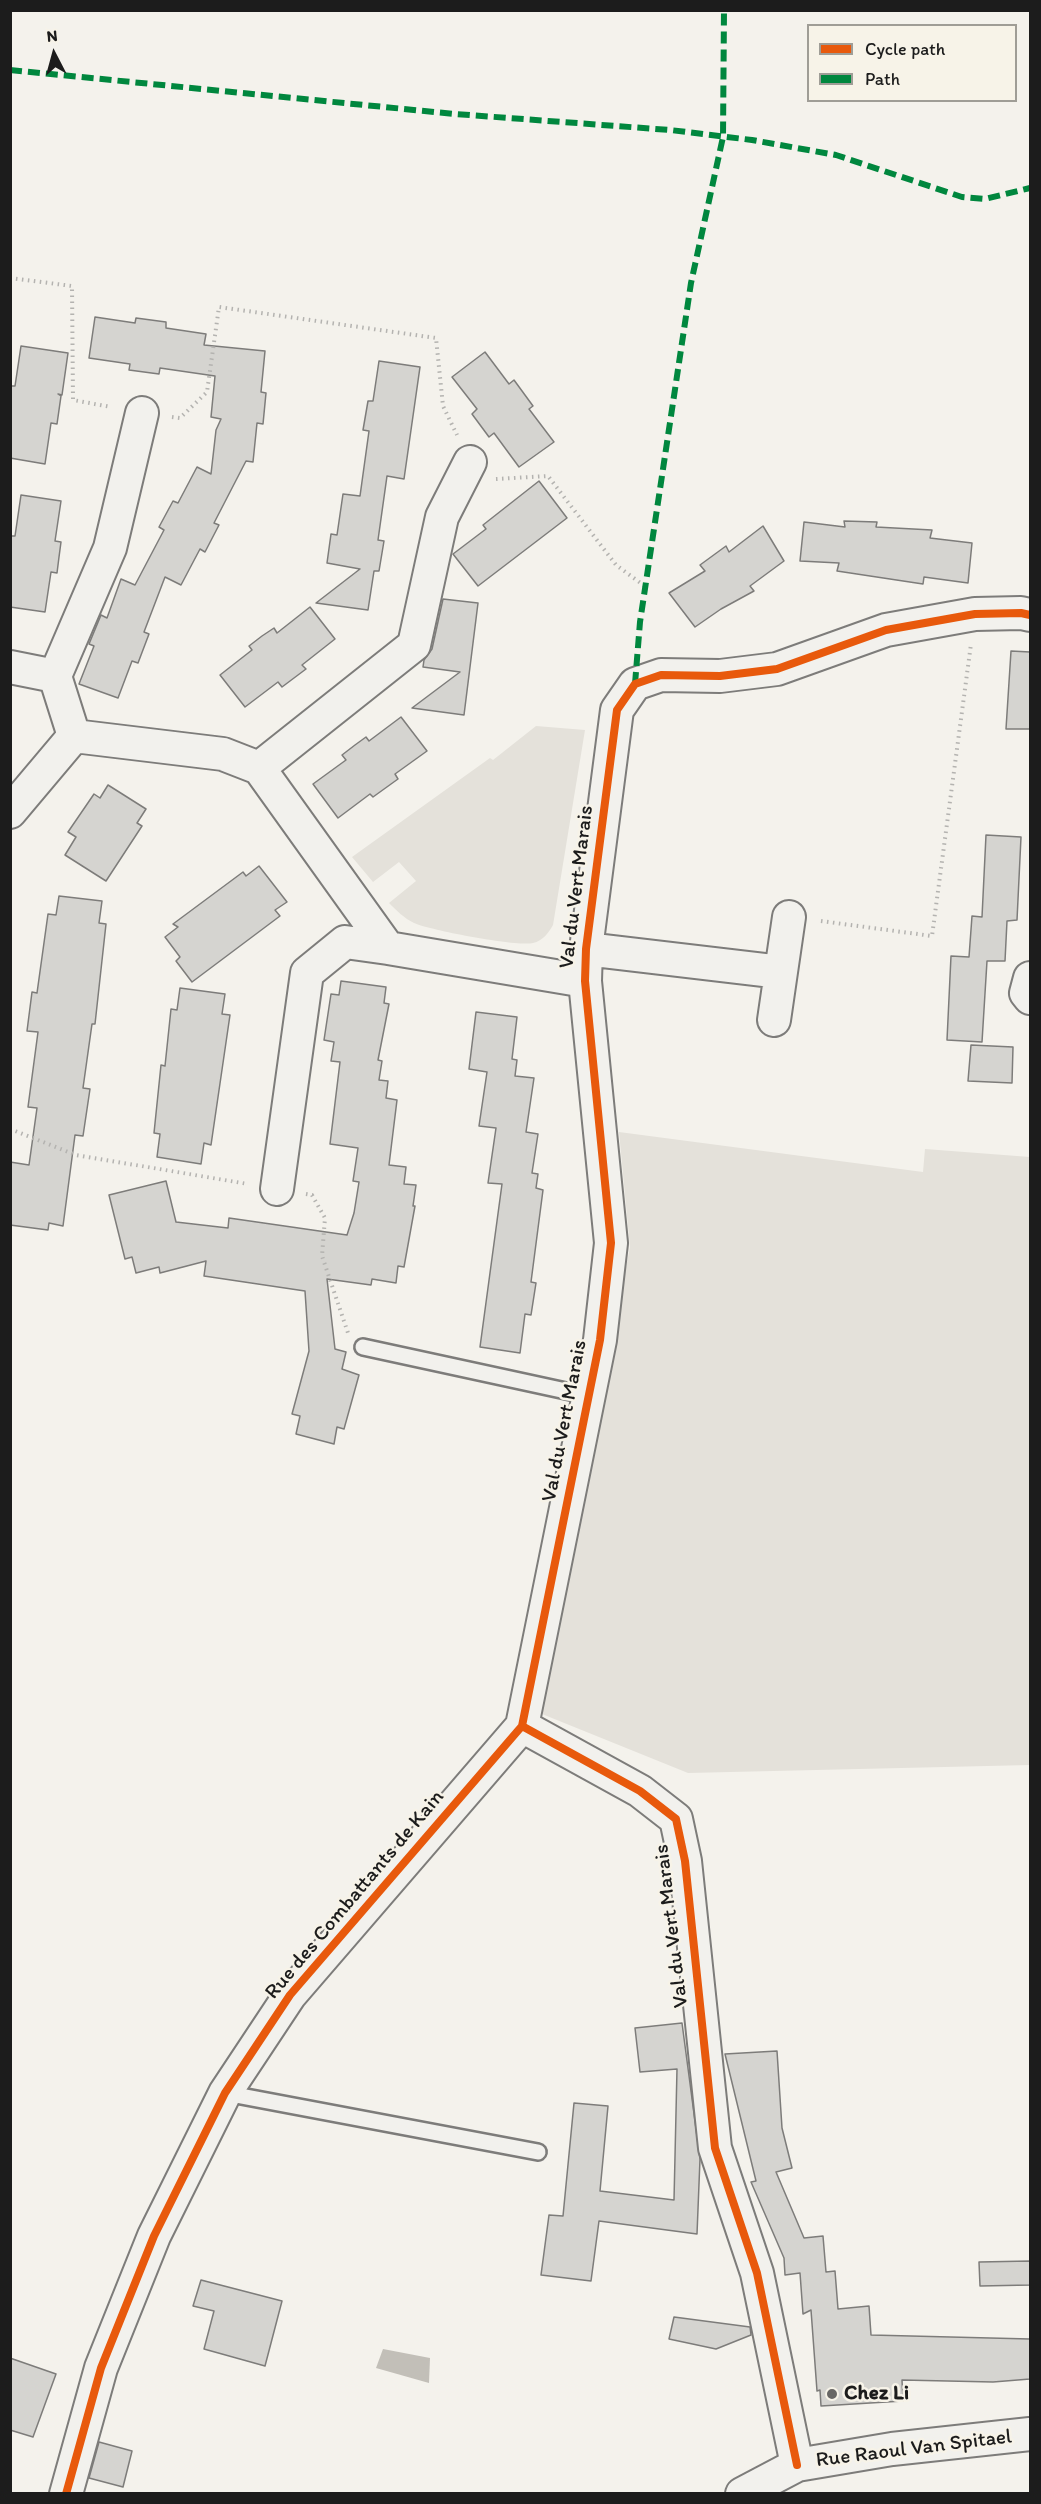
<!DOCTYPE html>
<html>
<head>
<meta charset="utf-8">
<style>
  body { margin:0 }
  #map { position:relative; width:1041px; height:2504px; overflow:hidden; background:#f4f2ec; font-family:Itim,sans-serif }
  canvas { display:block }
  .frame { position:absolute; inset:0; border:12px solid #1c1c1c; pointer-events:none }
  .legend { position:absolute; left:807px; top:24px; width:210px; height:78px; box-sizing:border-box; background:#f7f3e8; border:2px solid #9f9d96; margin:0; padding:8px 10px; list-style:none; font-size:18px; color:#1c1c1c }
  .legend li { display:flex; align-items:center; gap:12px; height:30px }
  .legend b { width:30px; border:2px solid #9f9d96 }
  .north { position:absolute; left:24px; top:24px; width:60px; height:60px; -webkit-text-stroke:4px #f7f3e8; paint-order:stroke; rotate:354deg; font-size:16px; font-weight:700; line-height:24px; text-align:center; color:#1c1c1c }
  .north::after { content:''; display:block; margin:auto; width:21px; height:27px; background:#1c1c1c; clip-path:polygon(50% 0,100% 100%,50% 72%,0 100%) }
</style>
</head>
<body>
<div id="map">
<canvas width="1041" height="2504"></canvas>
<div class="frame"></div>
<ul class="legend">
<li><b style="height:8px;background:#e8590c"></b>Cycle path</li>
<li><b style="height:8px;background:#00873e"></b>Path</li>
</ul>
<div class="north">N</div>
</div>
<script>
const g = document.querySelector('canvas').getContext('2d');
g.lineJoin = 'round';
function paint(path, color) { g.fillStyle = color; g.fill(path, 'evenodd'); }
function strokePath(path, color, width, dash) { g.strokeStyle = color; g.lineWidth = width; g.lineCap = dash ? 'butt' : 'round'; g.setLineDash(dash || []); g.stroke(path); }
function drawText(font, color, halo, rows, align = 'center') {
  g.font = font + ' Itim,sans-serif'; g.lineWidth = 5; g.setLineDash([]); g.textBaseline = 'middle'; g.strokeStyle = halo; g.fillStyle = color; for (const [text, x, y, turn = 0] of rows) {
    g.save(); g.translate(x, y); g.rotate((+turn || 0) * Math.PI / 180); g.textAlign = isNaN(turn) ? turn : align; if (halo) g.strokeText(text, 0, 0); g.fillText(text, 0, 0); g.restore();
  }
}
paint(new Path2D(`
  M536,726L585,730L553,925C549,932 543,941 533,943C518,947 429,930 414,923C404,918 397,911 389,903L416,881L399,862L373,882L352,857L490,758L493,760Z
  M619,1132L923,1172L925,1149L1030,1157V1765L688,1773L542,1714L541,1706L630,1247Z`), '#e4e1da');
paint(new Path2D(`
  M383,2349L430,2358L429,2383L376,2368Z`), '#c2bfb8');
const building = new Path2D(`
  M95,317L135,323L136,318L166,322V328L206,334L204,345L265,351L261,392L266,393L263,424L257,423L253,462L246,461L214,523L219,525L205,552L200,549L181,585L165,577L144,632L149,634L138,663L132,661L118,698L79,684L94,646L89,644L101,615L107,618L121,579L135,585L164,530L159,527L173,501L178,503L197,467L211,474L216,430L221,419L211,417L215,376L160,368L159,374L129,370L130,364L89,358Z
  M21,346L68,353L62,395L58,394L61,396L57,424L51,423L45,464L10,458V386H15Z
  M485,352L509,384L514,380L533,406L529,409L554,442L519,467L494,433L489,437L472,414L477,409L452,377Z
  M379,361L420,367L404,479L387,476L378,540L384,541L379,571H374L368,610L316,603L360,569L327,563L331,534L337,535L343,494L360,496L369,431L363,430L368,401H373Z
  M539,481L567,518L478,586L453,554L486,529L483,525Z
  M21,495L61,501L55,541L61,542L59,557L57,573L51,572L45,612L10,607V536H15Z
  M844,521L877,522L876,527L932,530L930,538L972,543L968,583L924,577L923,584L837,571L839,563L800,561L804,522L845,527Z
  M763,526L784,561L750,586L754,591L721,609L695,627L669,593L705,571L700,565L726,546L729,552Z
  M443,599L478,603L464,715L412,708L460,672L423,667L424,660L432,649Z
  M310,607L335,639L302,665L306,669L282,687L278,682L245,707L220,675L252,650L249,646L262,636L274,628L277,633Z
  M1011,651L1030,652V729H1006Z
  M401,717L427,751L395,774L398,779L373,797L370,794L338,818L313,784L346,760L342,755L355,745L366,737L369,741Z
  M108,785L146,809L137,823L142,826L106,881L65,855L76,837L68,832L94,794L100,798Z
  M986,835L1021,837L1017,920L1007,921L1005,961H987L982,1042L947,1040L951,956L969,957L972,916L982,917Z
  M259,866L287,902L275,910L280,916L192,982L176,961L180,957L165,937L178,927L173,924L243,872L246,876Z
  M59,896L102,901L99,923L106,924L95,1024H92L83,1088L90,1089L83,1136L75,1135L63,1226L49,1223L48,1230L10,1225V1162L29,1165L37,1108L28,1107L38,1032L27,1031L32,992L37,993L48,914L56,915Z
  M341,981L386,987L384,1003L389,1004L378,1060L382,1061L379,1080L388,1081L386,1098L397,1100L389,1165L406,1167L404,1184L416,1185L413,1206H415L404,1267L398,1266L396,1283L372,1279L371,1285L327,1279L335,1349L346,1352L342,1369L359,1375L344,1429L337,1427L334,1444L296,1434L300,1416L292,1414L309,1351L305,1291L204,1276L206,1261L160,1273L159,1267L136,1273L132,1257L125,1259L109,1195L166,1181L176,1222L228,1228L229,1218L347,1235L354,1213L359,1182L353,1181L358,1148L330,1144L340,1062L331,1061L334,1042L324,1040L331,994L339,995Z
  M180,988L225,994L222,1014L230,1015L211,1145L204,1143L201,1164L157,1157L160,1134L154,1133L161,1065L165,1066L171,1009L177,1010Z
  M476,1012L517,1017L512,1059L517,1060L515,1076L534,1078L526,1132L538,1134L532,1173L538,1174L536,1188L543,1190L531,1282L536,1283L531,1315L525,1314L520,1353L480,1347L502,1184L488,1183L496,1128L479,1126L487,1072L469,1069Z
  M971,1045L1013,1047L1012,1083L968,1081Z
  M682,2023L700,2159L697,2234L599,2221L591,2281L541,2275L549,2215L563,2216L574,2103L608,2106L600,2191L674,2200L677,2069L640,2072L635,2028Z
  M777,2051L782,2128L792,2168L776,2172L804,2238L823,2236L826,2272L835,2271L838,2309L869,2306L871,2335L1030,2339V2379L993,2382L902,2380L903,2401L821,2406L820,2390L817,2391L811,2310L803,2314L800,2273L785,2275L784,2258L751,2182L756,2181L725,2054Z
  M1030,2261V2285L980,2286L979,2262Z
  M201,2280L282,2301L265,2366L204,2349L214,2311L193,2306Z
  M674,2317L750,2327L751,2335L716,2349L669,2339Z
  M10,2358L56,2374L33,2437L10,2430Z
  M99,2442L132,2451L123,2487L89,2478Z`);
paint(building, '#d5d4d0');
strokePath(building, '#7d7c7a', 1.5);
const service = new Path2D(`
  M363,1347L589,1396
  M225,2093L538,2152`);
const minor = new Path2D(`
  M10,667L55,676L74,736L223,754L259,768L388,948L585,981
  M55,676L110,548L142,413
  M259,768L414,645L442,517L470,462
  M10,812L74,736
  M586,949L781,972
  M1030,978L1026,993L1030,998
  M774,1020L789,917
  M277,1189L307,973L345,942L388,948
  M522,1726L640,1791L676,1819L685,1861L715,2148L757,2273L797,2465
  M66,2494L101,2368L154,2236L225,2093L290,1995L522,1726L600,1340L611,1243L585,981L586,949L617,710L635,684L661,675L720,676L777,669L886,630L975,614L1021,613L1030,615
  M742,2494L797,2465L892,2449L1030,2434`);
strokePath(service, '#7d7c7a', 20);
strokePath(minor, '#7d7c7a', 36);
strokePath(new Path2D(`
  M10,278L72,286L73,400L111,407
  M172,417L180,418L207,392L219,307L436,338L443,406L457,435
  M496,479L548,476L616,565L646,587
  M821,921L932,936L971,644
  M10,1129L76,1155L248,1184
  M306,1194L312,1195L325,1218L322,1256L348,1333`), '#b4b3b0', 4, [1.5, 4.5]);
strokePath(service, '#f2f1ed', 15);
strokePath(minor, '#f2f1ed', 32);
strokePath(new Path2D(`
  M10,70L455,114L670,130L752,140L836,155L962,197L985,199L1030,188
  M635,684L640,622L691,283L723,137L724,10`), '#00873e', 6, [12, 6]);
strokePath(new Path2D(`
  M522,1726L640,1791L676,1819L685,1861L715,2148L757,2273L797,2465
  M66,2494L101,2368L154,2236L225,2093L290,1995L522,1726L600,1340L611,1243L585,981L586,949L617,710L635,684L661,675L720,676L777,669L886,630L975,614L1021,613L1030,615`), '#e8590c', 8);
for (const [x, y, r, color] of [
  [832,2394,6,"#686765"]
]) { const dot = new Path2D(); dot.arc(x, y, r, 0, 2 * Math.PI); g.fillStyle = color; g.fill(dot); strokePath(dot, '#f7f3e8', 2); }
drawText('21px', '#1c1c1c', '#f7f3e8', [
  ["Val du Vert Marais",577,887,-83],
  ["Val du Vert Marais",565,1421,-79],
  ["Rue des Combattants de Kain",355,1895,-50],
  ["Val du Vert Marais",672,1926,-97],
  ["Rue Raoul Van Spitael",914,2449,-7]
]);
drawText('bold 21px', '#1c1c1c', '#f7f3e8', [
  ["Chez Li",844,2394]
], 'left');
</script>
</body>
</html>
